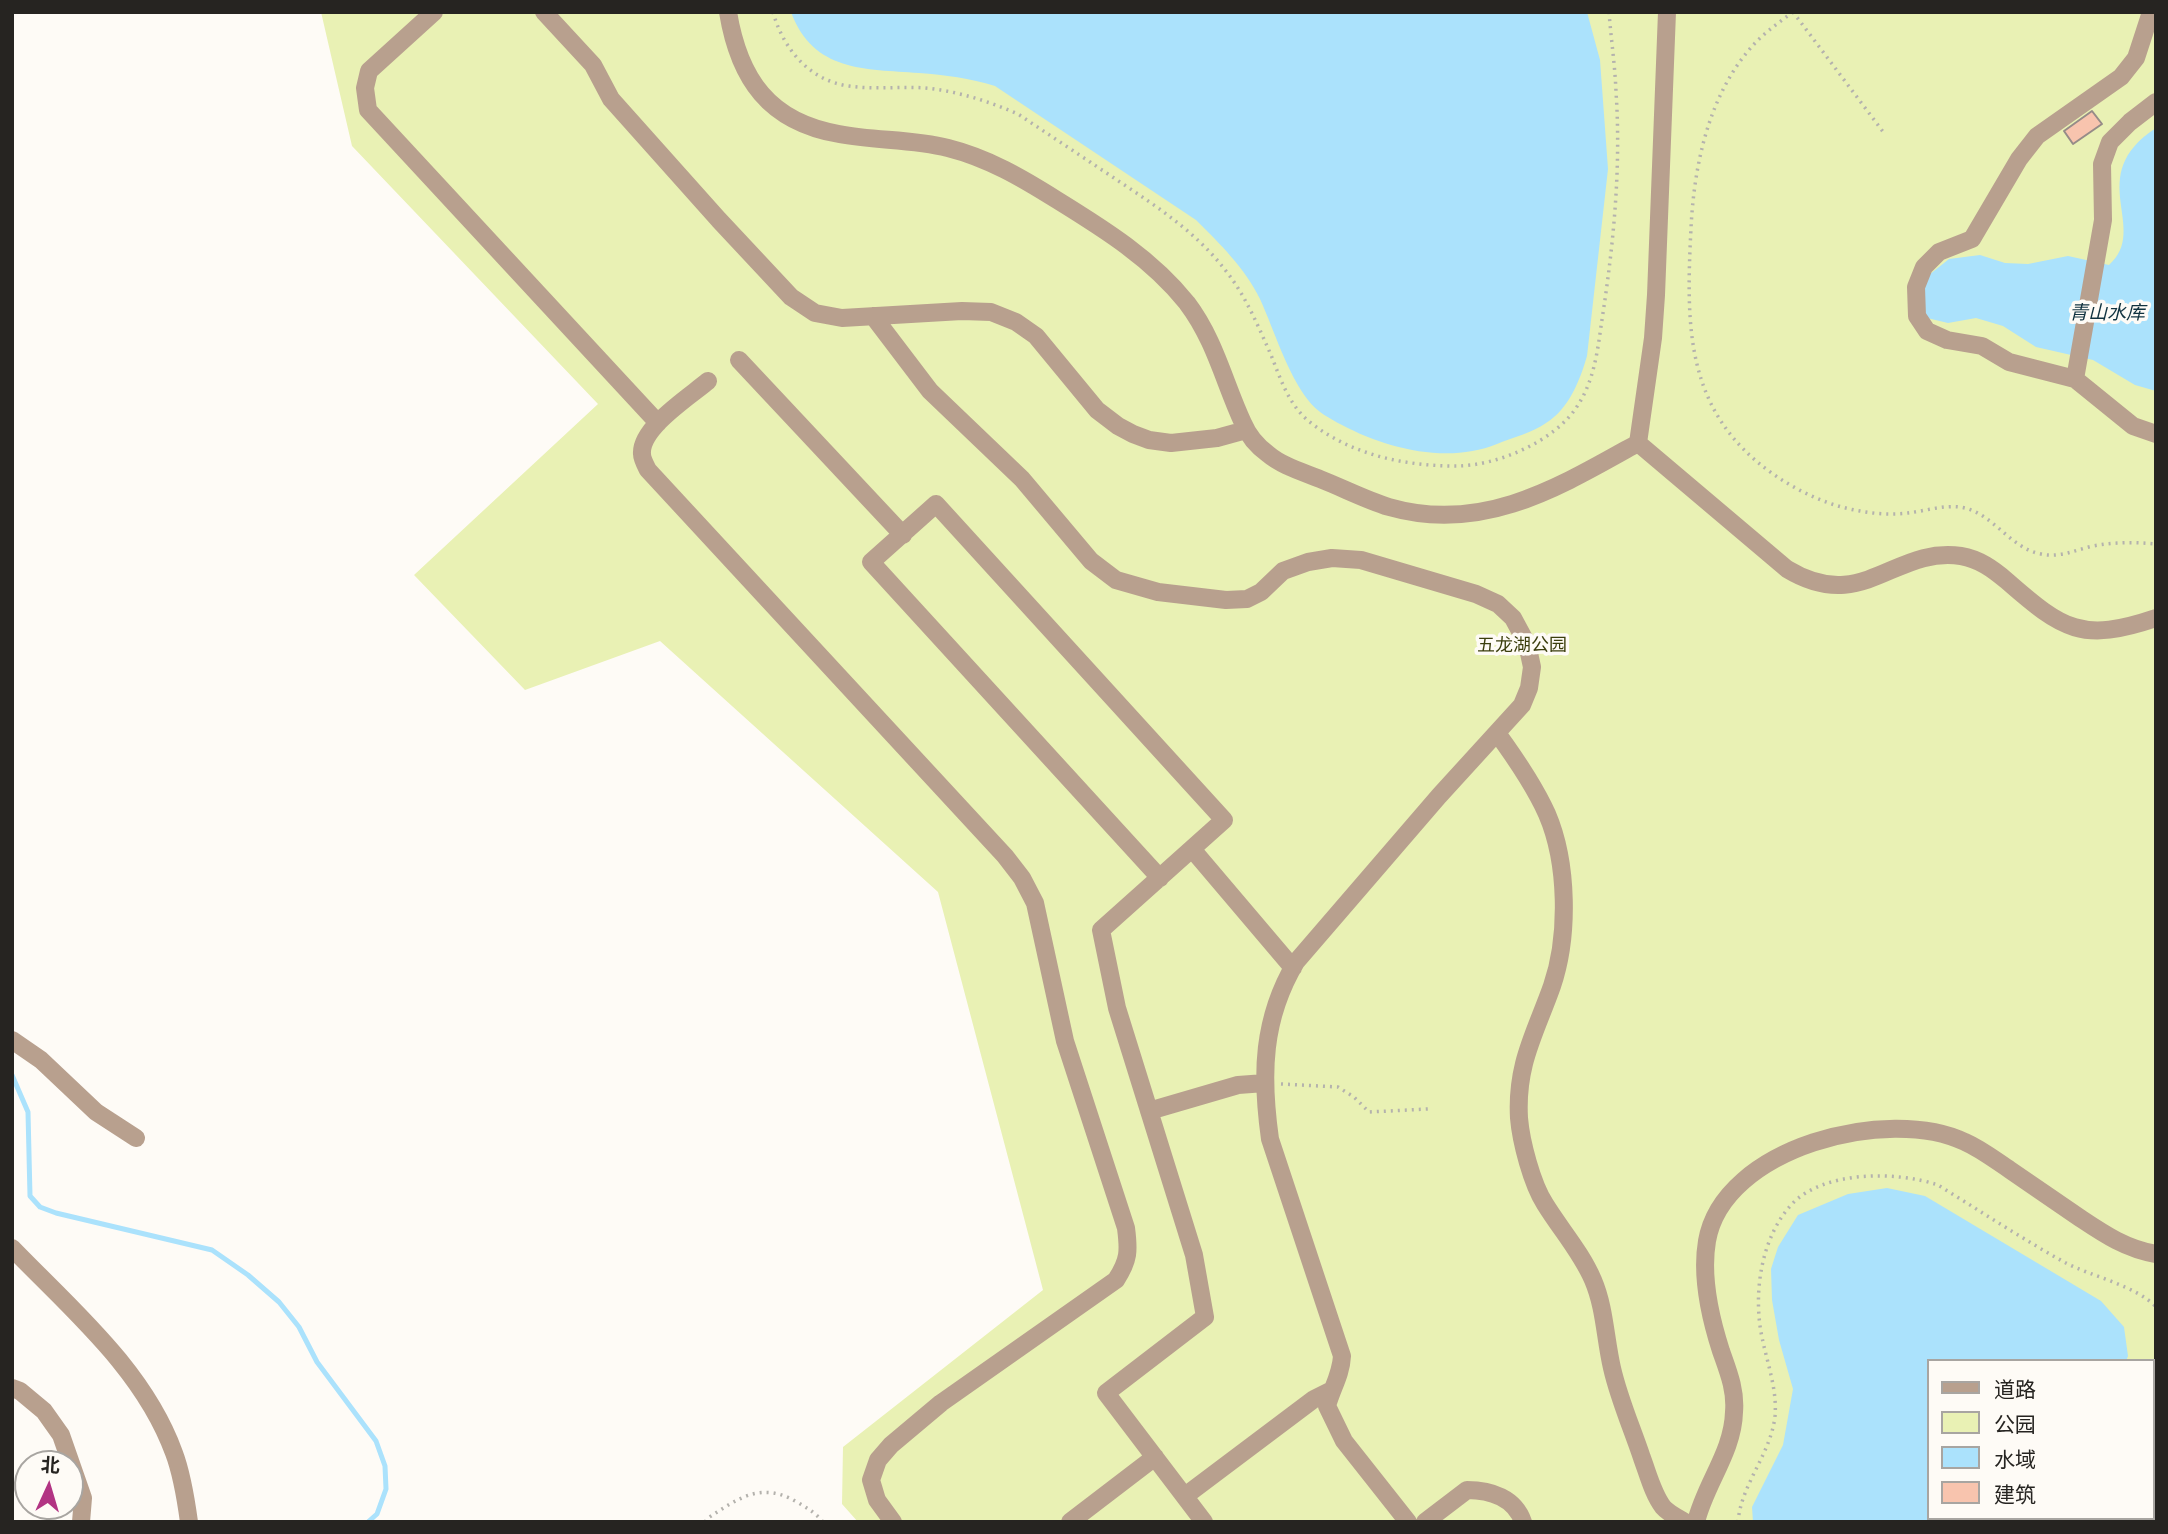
<!DOCTYPE html>
<html>
<head>
<meta charset="utf-8">
<style>
  body { margin:0 }
  #map { position:relative; width:2168px; height:1534px; overflow:hidden; background:#fefbf6; font-family:Inter,"Noto Sans SC",sans-serif }
  canvas { display:block }
  .frame { position:absolute; inset:0; border:14px solid #262421; pointer-events:none }
  .legend { position:absolute; left:1927px; top:1359px; width:228px; height:161px; box-sizing:border-box; background:#fefbf6; border:2px solid #a8a5a1; margin:0; padding:9px 12px; list-style:none; font-size:21px; color:#262421 }
  .legend li { display:flex; align-items:center; gap:14px; height:35px }
  .legend b { width:35px; border:2px solid #a8a5a1 }
  .north { position:absolute; left:14px; top:1450px; width:70px; height:70px; box-sizing:border-box; background:#fefbf6; border:2px solid #a8a5a1; border-radius:50%; rotate:4deg; font-size:19px; font-weight:700; line-height:28px; text-align:center; color:#262421 }
  .north::after { content:''; display:block; margin:auto; width:24px; height:32px; background:#b23483; clip-path:polygon(50% 0,100% 100%,50% 72%,0 100%) }
</style>
</head>
<body>
<div id="map">
<canvas width="2168" height="1534"></canvas>
<div class="frame"></div>
<ul class="legend">
<li><b style="height:9px;background:#b8a08e"></b>道路</li>
<li><b style="height:19px;background:#e9f1b4"></b>公园</li>
<li><b style="height:19px;background:#abe2fc"></b>水域</li>
<li><b style="height:19px;background:#f8c4ae"></b>建筑</li>
</ul>
<div class="north">北</div>
</div>
<script>
const g = document.querySelector('canvas').getContext('2d');
g.lineJoin = 'round';
function paint(path, color) { g.fillStyle = color; g.fill(path, 'evenodd'); }
function strokePath(path, color, width, dash) { g.strokeStyle = color; g.lineWidth = width; g.lineCap = dash ? 'butt' : 'round'; g.setLineDash(dash || []); g.stroke(path); }
function drawText(font, color, halo, rows, align = 'center') {
  g.font = font + ' Inter,"Noto Sans SC",sans-serif'; g.lineWidth = 7; g.setLineDash([]); g.textBaseline = 'middle'; g.strokeStyle = halo; g.fillStyle = color; for (const [text, x, y, turn = 0] of rows) {
    g.save(); g.translate(x, y); g.rotate((+turn || 0) * Math.PI / 180); g.textAlign = isNaN(turn) ? turn : align; if (halo) g.strokeText(text, 0, 0); g.fillText(text, 0, 0); g.restore();
  }
}
paint(new Path2D(`
  M321,12H2156V1522H858L842,1504L843,1447L1043,1290L938,892L660,641L525,690L414,575L598,404L352,146ZM1928,1361H2152V1518H1928Z`), '#e9f1b4');
paint(new Path2D(`
  M791,12H1587L1600,60L1608,169L1587,356C1580,380 1569,409 1546,423C1532,433 1513,437 1497,444C1448,464 1387,449 1342,425C1330,419 1316,411 1308,400C1286,371 1275,332 1260,299C1245,268 1220,244 1196,220L995,86C970,78 945,75 919,73C865,69 813,72 791,12Z
  M2156,128V391L2135,385L2093,360L2036,347L2003,326L1976,318L1948,323L1923,317L1924,279L1949,259L1980,255L2005,263L2028,264L2068,256L2109,265C2151,228 2082,176 2156,128Z
  M1887,1188L1925,1196L2101,1301L2124,1327L2128,1356L2126,1361H1928V1518H1998L1996,1522H1753L1752,1507L1783,1445L1793,1389L1779,1340L1772,1300L1771,1269L1778,1247L1798,1215L1848,1194Z`), '#abe2fc');
strokePath(new Path2D(`
  M12,1075L28,1112L30,1196L40,1207L56,1213L212,1250L248,1275L279,1302L299,1327L317,1362L376,1441L385,1466L386,1489L377,1514L368,1522`), '#abe2fc', 5);
const building = new Path2D(`
  M2092,111L2102,124L2073,144L2064,131Z`);
paint(building, '#f8c4ae');
strokePath(building, '#968c88', 2);
strokePath(new Path2D(`
  M773,12C783,49 810,81 849,86C874,90 900,86 925,88C957,91 988,101 1018,114C1051,136 1084,158 1117,180C1159,208 1199,234 1229,275C1247,299 1259,328 1271,355C1281,380 1289,406 1311,423C1352,455 1405,466 1456,466C1497,466 1556,441 1578,405C1596,377 1598,345 1603,313C1614,240 1621,165 1616,92C1615,65 1611,39 1609,12
  M1793,12C1777,24 1761,35 1749,50C1708,98 1694,167 1691,228C1686,327 1685,412 1773,474C1799,492 1829,506 1860,511C1876,514 1892,515 1908,513C1925,511 1943,505 1960,507C1993,512 2009,548 2041,554C2060,558 2075,550 2093,546C2114,542 2134,542 2156,544
  M1793,12L1884,133
  M1281,1084L1338,1087L1354,1097L1369,1112L1428,1109
  M2152,1379L2156,1376
  M705,1522L708,1518C739,1498 761,1481 797,1502C807,1508 816,1513 823,1522
  M1738,1522C1741,1484 1771,1454 1775,1416C1778,1383 1761,1349 1759,1316C1756,1278 1765,1234 1791,1205C1823,1170 1897,1171 1938,1185C1980,1211 2021,1238 2064,1262C2090,1276 2137,1286 2156,1307
  M2027,1522L2030,1518`), '#b4b2ad', 3.5, [2, 5]);
strokePath(new Path2D(`
  M434,12L369,71L365,88L368,110L658,423
  M544,12L593,65L611,99L719,220L791,297L815,313L842,318L962,311L991,312L1016,322L1036,336L1097,410L1118,426L1133,434L1149,440L1171,443L1217,438L1246,430
  M728,12C739,79 769,122 839,134C875,141 912,139 948,148C988,158 1022,178 1057,200C1104,229 1152,259 1187,303C1215,340 1224,382 1243,423C1248,435 1257,446 1268,454C1282,466 1303,472 1320,479C1343,488 1366,500 1389,507C1483,534 1559,487 1638,443
  M2151,12L2136,58L2121,77L2037,136L2019,159L1972,239L1939,252L1924,267L1916,287L1917,316L1927,331L1947,340L1982,346L2009,362L2075,379L2133,426L2156,434
  M873,316L930,391L1022,479L1091,561L1116,580L1158,592L1226,600L1247,599L1261,592L1283,571L1308,562L1332,558L1361,560L1476,594L1498,604L1513,618L1527,644L1532,667L1529,688L1522,705L1439,796L1296,962C1262,1019 1261,1075 1270,1139L1342,1356C1341,1375 1332,1388 1327,1406L1344,1441L1408,1522
  M739,360L903,535
  M2075,379L2103,220L2102,164L2110,142L2130,122L2156,102
  M708,381C689,397 640,428 642,454C642,459 646,466 648,470L1005,856L1022,878L1035,903L1065,1041L1126,1228C1129,1251 1129,1260 1116,1280L941,1403L891,1445L878,1460L871,1480L877,1500L893,1522
  M1638,443L1787,569C1863,615 1894,546 1961,556C1979,559 1993,569 2007,581C2063,630 2082,643 2156,618
  M1638,443L1653,338L1656,295L1667,12
  M1497,733C1516,759 1534,785 1547,814C1568,863 1569,936 1552,986C1535,1034 1516,1064 1519,1118C1521,1142 1532,1184 1545,1204C1561,1230 1581,1252 1593,1280C1605,1308 1605,1338 1612,1368C1619,1399 1632,1428 1642,1458C1648,1474 1653,1494 1663,1507C1668,1513 1678,1518 1685,1522
  M1192,849L1293,968
  M1160,878L871,562L936,504L1224,820L1101,930L1117,1008L1194,1255L1205,1317L1106,1393L1204,1522
  M12,1040L41,1060L96,1112L136,1138
  M1149,1111L1238,1085L1265,1083
  M12,1248C72,1310 144,1370 174,1453C182,1474 186,1500 189,1522
  M12,1388L20,1391L44,1411L61,1435L83,1498L81,1522
  M1185,1496L1314,1399L1332,1390
  M1070,1522L1155,1457
  M1425,1522L1467,1490C1491,1490 1515,1498 1523,1522
  M1696,1522C1705,1484 1733,1452 1734,1412C1736,1390 1728,1371 1721,1351C1710,1317 1701,1276 1707,1241C1723,1147 1889,1105 1965,1142C1981,1149 1995,1160 2010,1170C2033,1186 2057,1202 2080,1218C2104,1234 2126,1249 2156,1254`), '#b8a08e', 18);
drawText('18px', '#3b3e0d', '#fefbf6', [
  ["五龙湖公园",1522,646]
]);
drawText('italic 19px', '#10323f', '#fefbf6', [
  ["青山水库",2107,313]
]);
</script>
</body>
</html>
